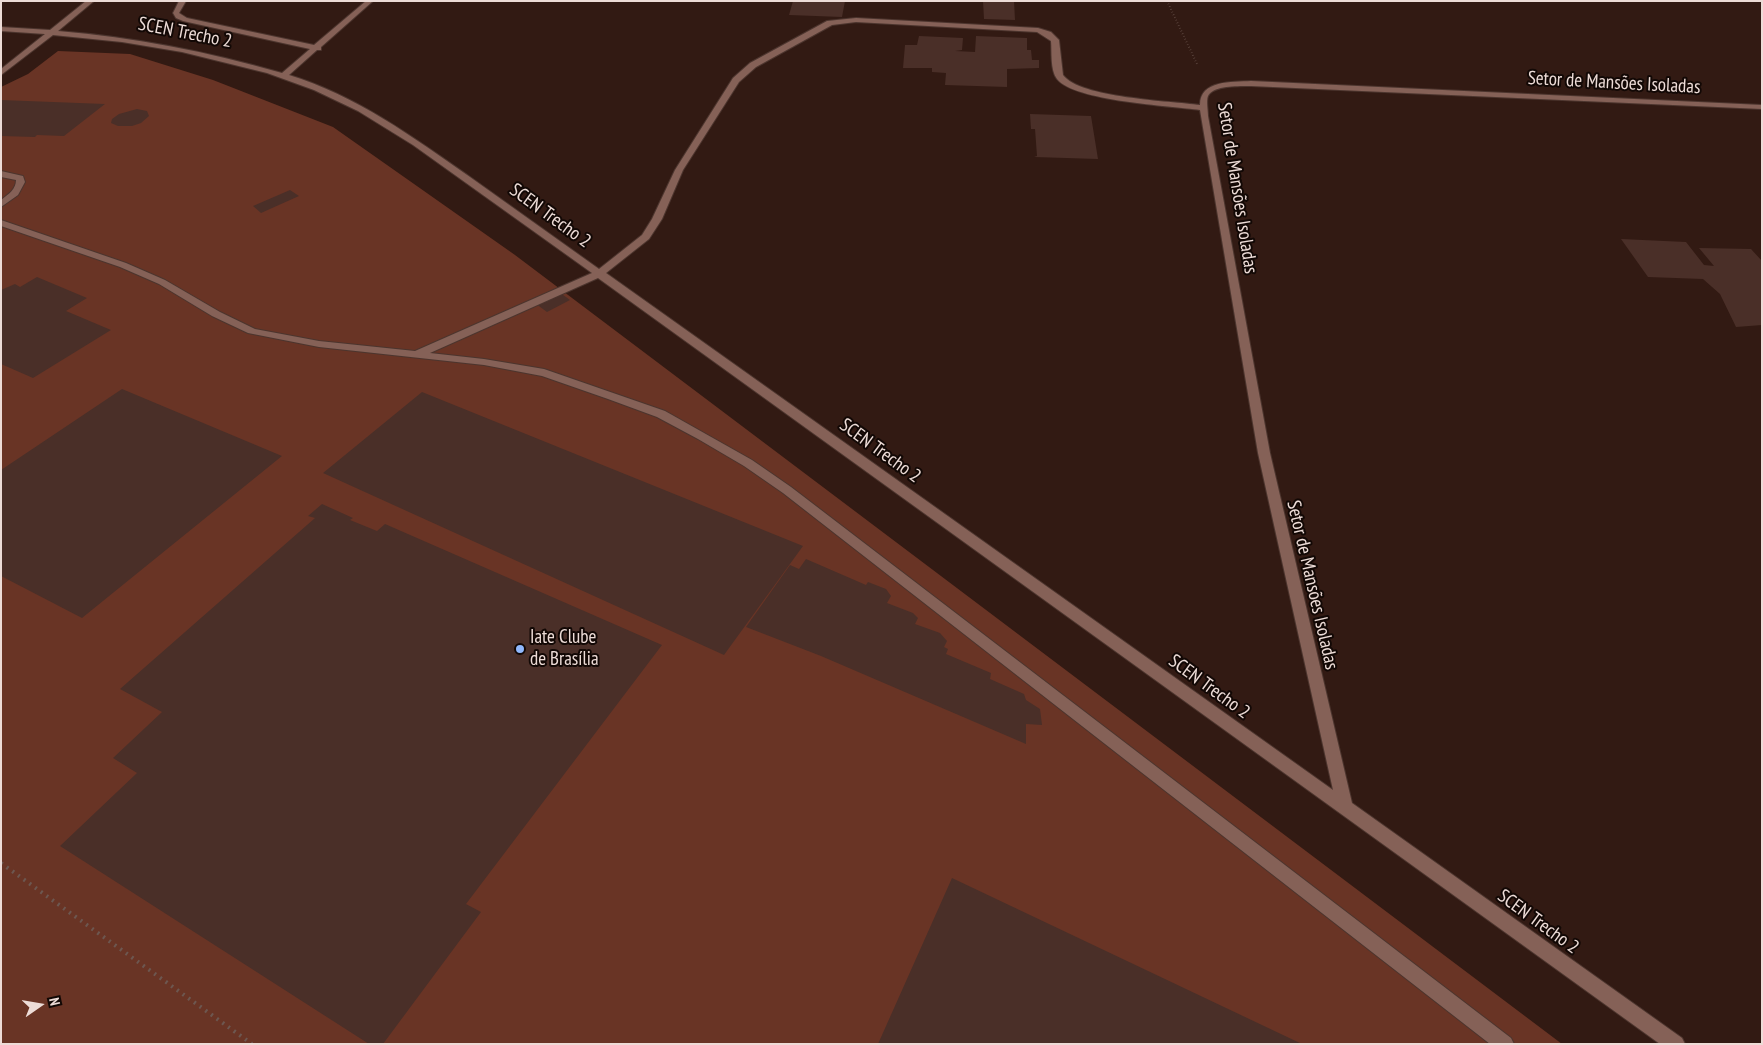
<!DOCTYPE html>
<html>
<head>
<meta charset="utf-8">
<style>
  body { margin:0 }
  #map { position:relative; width:1763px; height:1045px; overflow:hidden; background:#321a13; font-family:"PT Sans Narrow",sans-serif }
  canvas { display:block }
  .frame { position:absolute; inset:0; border:2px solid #eddcd7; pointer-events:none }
  .north { position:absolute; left:15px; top:980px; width:50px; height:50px; -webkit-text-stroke:4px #120805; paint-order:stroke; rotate:77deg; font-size:14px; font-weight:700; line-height:20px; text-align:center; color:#eddcd7 }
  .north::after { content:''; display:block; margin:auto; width:18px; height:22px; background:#eddcd7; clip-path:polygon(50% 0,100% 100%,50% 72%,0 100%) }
</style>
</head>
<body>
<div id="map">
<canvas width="1763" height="1045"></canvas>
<div class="frame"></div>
<div class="north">N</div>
</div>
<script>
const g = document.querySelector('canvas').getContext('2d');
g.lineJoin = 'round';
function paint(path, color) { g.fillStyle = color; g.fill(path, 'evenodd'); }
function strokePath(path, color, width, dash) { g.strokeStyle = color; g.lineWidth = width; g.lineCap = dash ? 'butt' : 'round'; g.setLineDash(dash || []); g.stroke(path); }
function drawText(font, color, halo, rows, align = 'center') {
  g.font = font + ' "PT Sans Narrow",sans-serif'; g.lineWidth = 4; g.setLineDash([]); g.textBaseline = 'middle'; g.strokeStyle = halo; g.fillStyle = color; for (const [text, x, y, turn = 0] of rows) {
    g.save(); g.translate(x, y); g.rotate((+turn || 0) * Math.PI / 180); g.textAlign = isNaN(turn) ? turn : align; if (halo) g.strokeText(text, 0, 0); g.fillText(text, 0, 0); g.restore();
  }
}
paint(new Path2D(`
  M58,51L130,54L213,80L333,127L515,255L1562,1044H1V87L28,74Z`), '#693425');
paint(new Path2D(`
  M793,1H845L842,17L789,15Z
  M983,1H1014L1015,20L984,19Z
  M919,36L963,38L962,50L955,51L975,52L976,36L1027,38V50H1031L1032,60H1039V68L1007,69V87L945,85L946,73L932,72V68H903L905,45H917Z
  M1,100L105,104L64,136L37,135L35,137L1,136Z
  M137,109L147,111L149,116L141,123L132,126H118L111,123L112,119L119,114Z
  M1030,114L1091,116L1098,159L1034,157L1037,156L1035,129H1031Z
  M290,190L299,196L261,213L253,206Z
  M1621,239L1686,242L1704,265L1714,266L1699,248L1751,249L1762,261V325L1736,327L1720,294L1703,279L1648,277Z
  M37,277L87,298L66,311L111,330L33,378L1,364V290L15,284L20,287Z
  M555,289L570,300L547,312L532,301Z
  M122,389L282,456L82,618L1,576V470Z
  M422,392L803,546L724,655L323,473Z
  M322,504L353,518L350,520L377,531L385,524L662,645L466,904L481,912L383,1044H369L60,846L137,773L113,758L162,712L120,689L315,518L308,516Z
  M806,559L866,585L868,582L886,589L891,596L887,603L913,613L918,618L915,624L940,633L947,641L944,647L948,649L946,654L991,673L990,679L1024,694L1026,700L1040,709L1042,725L1026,724V744L821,656L746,627L790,565L799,569Z
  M952,878L1302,1044H878Z`), '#4a2f28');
const minor = new Path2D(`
  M86,1H94L58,31C134,37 209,52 282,73L310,49L183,21L176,18L173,13L179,1H186L179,13L187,18L314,45L366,1H373L321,47V50H317L289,75C355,95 413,137 470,177C513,208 556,238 599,269L642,235L652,219L675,170L733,78L750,63L827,21L856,18L1038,28L1051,32L1059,40L1063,75C1080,98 1170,101 1200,105C1200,80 1232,82 1251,81L1762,105V109L1251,86C1241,86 1213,85 1208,96C1206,101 1208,110 1208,116L1270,453L1352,803L1682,1038L1685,1044H1660L598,278L430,353L484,359L544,369L665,411L752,460L791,487L1511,1038L1514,1044H1490L783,493L744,466L698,439L657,417L608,399L542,376L484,365L319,347L248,333L212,316L159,284L120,267L1,226V220L126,263L165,280L220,312L255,329L319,341L415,351L592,273L413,145L358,111L314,90L267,73L182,52L122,42L53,35L1,75V69L45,34L1,31V27L50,30ZM856,22L1037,32L1051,41C1052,51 1050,70 1057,79C1074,101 1171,106 1200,110L1258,453L1333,790L606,273L649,239L662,219L683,170L739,82L756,67L832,25Z
  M1,171L23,176L25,182L18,195L1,207V200C9,194 16,189 16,180L1,177Z`);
strokePath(minor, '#4c352e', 2);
strokePath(new Path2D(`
  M1167,1L1198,66`), '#6d5750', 2, [0.5, 2.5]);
strokePath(new Path2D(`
  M1,863L252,1044`), '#6d5750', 4, [2, 5]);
paint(minor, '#856157');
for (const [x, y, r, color] of [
  [520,649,5,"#90b8fd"]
]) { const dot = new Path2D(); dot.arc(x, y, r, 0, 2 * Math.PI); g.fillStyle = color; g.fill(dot); strokePath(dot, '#120805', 2); }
drawText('19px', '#eddcd7', '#120805', [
  ["SCEN Trecho 2",185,33,11],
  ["Setor de Mansões Isoladas",1614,83,3],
  ["Setor de Mansões Isoladas",1237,188,81],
  ["SCEN Trecho 2",550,216,36],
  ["SCEN Trecho 2",880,451,36],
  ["Setor de Mansões Isoladas",1312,585,77],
  ["SCEN Trecho 2",1209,687,36],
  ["SCEN Trecho 2",1538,922,36]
]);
drawText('19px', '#eddcd7', '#120805', [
  ["Iate Clube",530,638],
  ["de Brasília",530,660]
], 'left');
</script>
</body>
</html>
